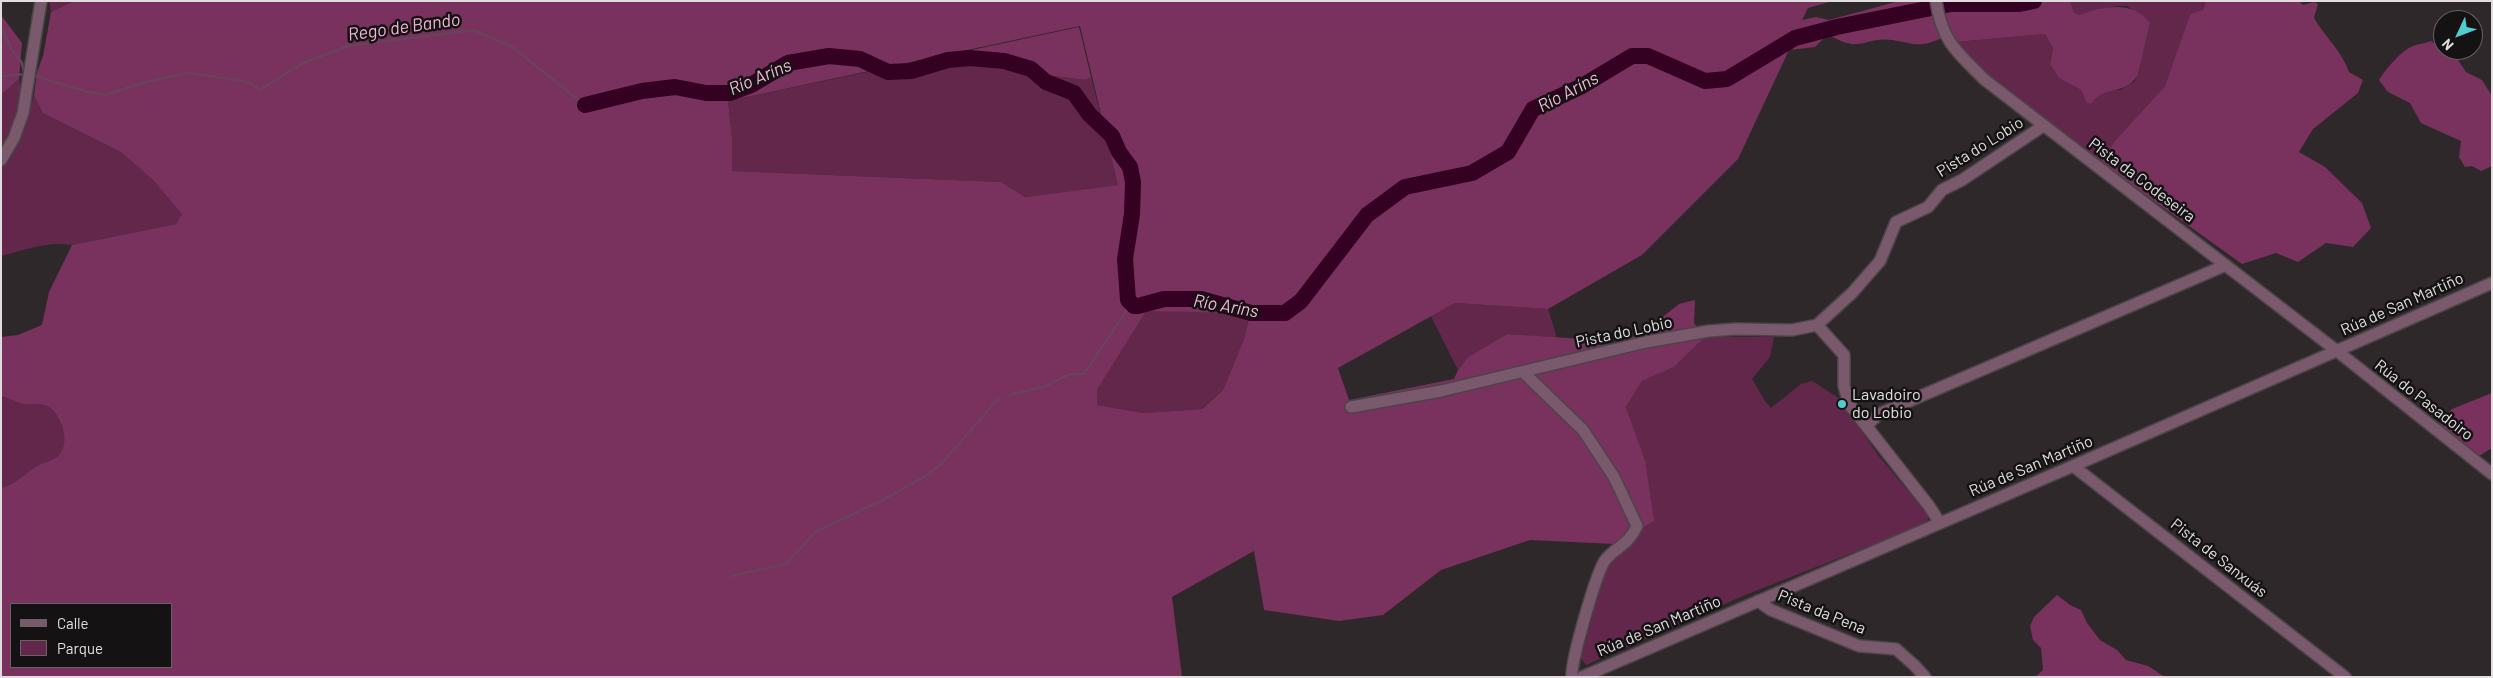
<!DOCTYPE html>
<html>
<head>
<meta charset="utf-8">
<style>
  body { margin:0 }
  #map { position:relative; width:2493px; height:678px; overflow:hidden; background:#2e282b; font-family:Barlow,sans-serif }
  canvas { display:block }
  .frame { position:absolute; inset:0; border:2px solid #e1dddf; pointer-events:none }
  .legend { position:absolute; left:10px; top:603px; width:162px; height:65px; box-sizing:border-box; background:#151213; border:1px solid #676365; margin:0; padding:6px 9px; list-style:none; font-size:15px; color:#e1dddf }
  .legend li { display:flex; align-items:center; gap:10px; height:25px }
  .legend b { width:25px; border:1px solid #676365 }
  .north { position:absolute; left:2433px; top:10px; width:50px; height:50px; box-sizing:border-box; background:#151213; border:1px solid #676365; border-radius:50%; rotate:227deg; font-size:14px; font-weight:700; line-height:20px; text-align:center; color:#e1dddf }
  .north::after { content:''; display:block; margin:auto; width:18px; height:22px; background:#52cdcd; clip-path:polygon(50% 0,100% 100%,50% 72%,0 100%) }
</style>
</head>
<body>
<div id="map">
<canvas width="2493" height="678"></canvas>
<div class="frame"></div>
<ul class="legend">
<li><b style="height:6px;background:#7b596c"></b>Calle</li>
<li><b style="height:14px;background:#64274c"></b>Parque</li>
</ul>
<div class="north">N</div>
</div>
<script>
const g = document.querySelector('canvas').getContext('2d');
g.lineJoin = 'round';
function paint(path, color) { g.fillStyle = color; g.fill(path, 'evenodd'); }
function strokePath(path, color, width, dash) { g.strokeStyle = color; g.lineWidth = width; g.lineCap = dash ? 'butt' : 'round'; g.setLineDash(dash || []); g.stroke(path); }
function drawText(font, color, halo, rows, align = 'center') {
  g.font = font + ' Barlow,sans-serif'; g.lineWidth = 5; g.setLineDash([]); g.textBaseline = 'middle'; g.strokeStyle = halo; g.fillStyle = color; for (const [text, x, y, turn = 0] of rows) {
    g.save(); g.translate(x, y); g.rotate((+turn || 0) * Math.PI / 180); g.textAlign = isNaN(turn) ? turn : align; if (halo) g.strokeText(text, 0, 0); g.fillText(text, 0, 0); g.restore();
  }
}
paint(new Path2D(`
  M49,1H74L51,12Z
  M2070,1H2206L2203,10L2189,17L2165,86L2114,142L2101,163L1990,77L1955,42L2045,34L2053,48L2050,64L2059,78L2081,90L2086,102L2097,95L2112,90H2120L2134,82L2138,75L2150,23L2127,6H2117L2079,15L2074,12Z
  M925,60L1086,80L1091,77L1119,185L1025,197L1001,182L732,171V138L728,101Z
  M19,79C27,101 13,131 1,150V92H4Z
  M34,96L43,113L121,152L154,181L183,214L176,224L72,245C49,241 24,250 1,256V166L18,135Z
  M1455,303L1548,309L1557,338L1507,334L1468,357L1458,370L1431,316Z
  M1146,310L1237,313L1249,317L1244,339L1223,390L1201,409L1144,413L1097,405V390Z
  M1705,337H1774L1770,357L1752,379L1765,401L1771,408L1801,384L1812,381L1840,399L1878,455L1929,516L1926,524L1745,595L1586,665L1581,658L1597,599L1609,565L1635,541L1639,528L1645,460L1626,407L1642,381L1674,367Z
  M1,396C8,398 16,402 23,404C32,406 41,402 49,407C62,416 71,444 58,456C52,461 44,462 37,466C24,474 16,484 1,488Z`), '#64274c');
paint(new Path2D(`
  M74,1H1833L1808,8L1802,20L1816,17L1829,20L1899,1H2070L2074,12L2079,15C2104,6 2133,0 2150,23L2138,75C2124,97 2104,84 2091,104L2086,102L2081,90L2059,78L2050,64L2053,48L2045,34L1955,42L1940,32L1941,38C1920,49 1913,43 1892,40C1864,36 1860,55 1828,34L1815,47L1789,50L1738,159L1642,255L1548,309L1455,303L1338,368L1349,400L1454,379L1458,370L1468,357L1507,334L1582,339L1590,345L1618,344L1645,331L1679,304L1695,300L1694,323L1705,337L1674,367L1642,381L1626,407L1645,460L1654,521L1614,544L1530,540L1441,570L1383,615L1339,621L1264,610L1254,551L1172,597L1182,677H1V488C16,484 24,474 37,466C44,462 52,461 58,456C71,444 62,416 49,407C41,402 32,406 23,404C16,402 8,398 1,396V337L18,335L42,325L49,292L72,245L176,224L182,214L154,181L121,152L43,113L34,96L37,72L43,56L51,12ZM1080,26L1118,185L1025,197L1001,182L732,171V138L728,101ZM1146,311L1237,313L1249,318L1244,339L1223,390L1202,409L1144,413L1097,405V390ZM11,604H171V667H11Z
  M2206,1H2299L2303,5L2314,2L2318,4L2314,18C2325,37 2342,51 2349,72L2363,80L2358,93L2313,129L2299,152L2325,167L2362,203L2371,228L2353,247L2326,243L2298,262L2276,253L2242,264L2101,163L2114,142L2165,86L2189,17L2191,14L2203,10Z
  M1,15L22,43L19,79L4,92H1Z
  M1079,27L1091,77L1086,80L925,60Z
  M2431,41L2458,60L2466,72L2482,80L2492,96V166L2481,171L2472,166L2465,167L2459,157L2461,141L2421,123L2410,103L2388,92L2379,80C2384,71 2401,51 2411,47C2416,44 2424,44 2431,41Z
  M2492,393V448L2479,456L2439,424L2452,409Z
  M2057,595L2070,605L2081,610L2087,623L2100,640L2117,650L2126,660L2148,666L2165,677H2035L2043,670L2041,648L2033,640L2030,626L2034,617Z`), '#79315d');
strokePath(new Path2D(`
  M1,26L12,50L22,63L24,72
  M32,75L84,91L105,95L146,82L188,73L238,80L250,83L260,90L303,63L348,46L473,30L511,46L585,105
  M1,76L27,74
  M1010,395L1046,386L1070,374H1084L1131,304
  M731,576L786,564L815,532L885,499L927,475L941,464L999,398`), '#69435b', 2.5);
strokePath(new Path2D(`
  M585,105L642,91L675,87L706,93H730L751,85L788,63L829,56L860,59L888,72L911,71L948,60L970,58L1004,61L1031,69L1046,82L1074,93L1089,114L1112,136L1119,152L1130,167L1133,182L1132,214L1125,259L1128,300L1134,306H1138L1164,299H1201L1251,313H1285L1301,301L1367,215L1405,187L1472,173L1508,152L1533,109L1582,86L1632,56H1648L1705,81L1727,79L1795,38L1837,27L1951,4H2019L2034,1`), '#350123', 16);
const minor = new Path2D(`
  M1936,1C1942,42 1958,53 1985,80L2337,351L2492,474
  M1,160L14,138L23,113L41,1
  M1817,325L1844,355V386L1849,404L1929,506L1940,523
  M1523,372L1583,430L1614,477L1637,526C1628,545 1619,545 1606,559C1597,569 1570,664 1572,677
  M1351,407L1441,391L1646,342L1709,331L1736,329L1792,330L1817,325L1852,293L1880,261L1896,222L1928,207L1942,190L1962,180L2043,126
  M1867,425L1879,414L2226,265
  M2073,466L2345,677
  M1758,601L1771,610L1859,646L1896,649L1914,665L1925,677
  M1582,677L2073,466L2492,283`);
strokePath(minor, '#4b4548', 14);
strokePath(minor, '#7b596c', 11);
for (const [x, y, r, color] of [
  [1842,404,5,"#52cdcd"]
]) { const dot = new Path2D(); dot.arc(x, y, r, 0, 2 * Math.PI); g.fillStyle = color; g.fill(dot); strokePath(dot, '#151213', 2); }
drawText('16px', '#e1dddf', '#151213', [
  ["Pista do Lobio",1980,147,-32],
  ["Pista da Codeseira",2142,180,37],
  ["Rúa de San Martiño",2402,304,-24],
  ["Pista do Lobio",1624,332,-12],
  ["Rúa do Pasadoiro",2424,400,38],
  ["Rúa de San Martiño",2031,466,-23],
  ["Pista de Sanxuás",2219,558,38],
  ["Pista da Pena",1822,612,22],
  ["Rúa de San Martiño",1659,626,-23]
]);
drawText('16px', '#e1dddf', '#151213', [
  ["Lavadoiro",1852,395],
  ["do Lobio",1852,413]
], 'left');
drawText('italic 18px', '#f4b4d6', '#151213', [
  ["Rego de Bando",404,27,-8],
  ["Río Aríns",760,77,-23],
  ["Río Aríns",1568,92,-28],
  ["Río Aríns",1226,306,10]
]);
</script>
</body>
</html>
